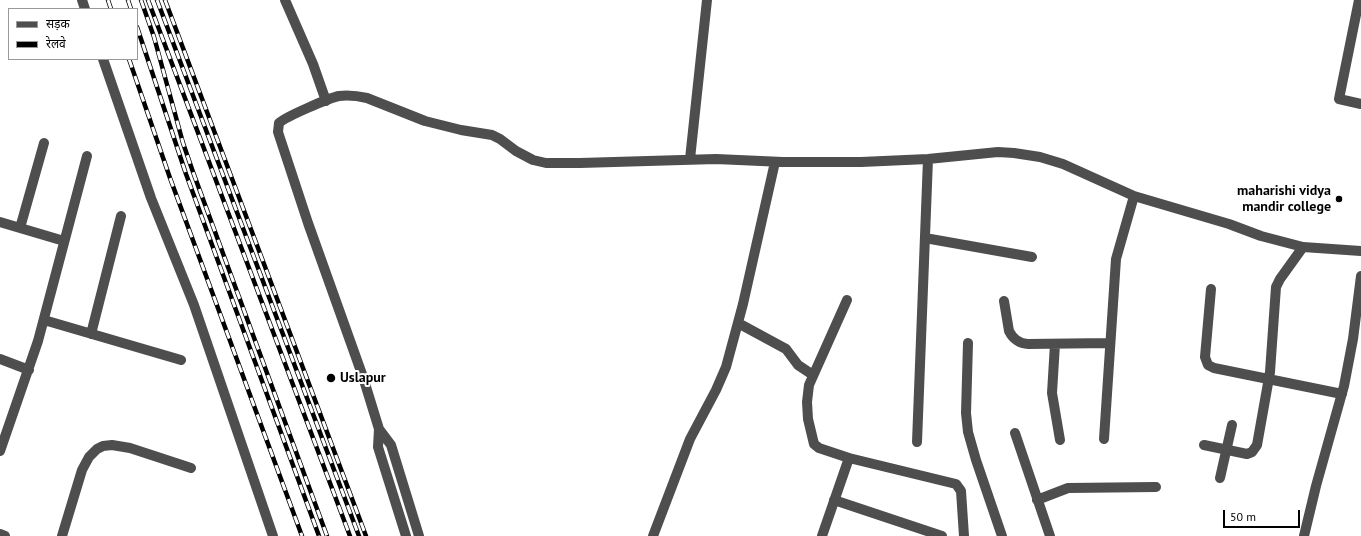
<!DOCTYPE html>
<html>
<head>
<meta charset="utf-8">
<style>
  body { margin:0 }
  #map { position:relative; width:1361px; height:536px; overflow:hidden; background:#fff; font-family:"PT Sans","Noto Sans Devanagari",sans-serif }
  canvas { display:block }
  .legend { position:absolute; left:8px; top:8px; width:130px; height:52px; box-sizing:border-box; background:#fff; border:1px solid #999; margin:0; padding:5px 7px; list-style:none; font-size:12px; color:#000 }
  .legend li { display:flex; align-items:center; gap:8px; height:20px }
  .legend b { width:20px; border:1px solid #999 }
  .scale { position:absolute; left:1223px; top:510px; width:77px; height:18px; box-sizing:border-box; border:2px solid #000; border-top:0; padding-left:5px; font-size:12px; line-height:14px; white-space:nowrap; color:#000; -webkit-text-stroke:3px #fff; paint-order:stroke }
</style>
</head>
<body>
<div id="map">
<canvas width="1361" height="536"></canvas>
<ul class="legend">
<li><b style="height:5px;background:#4e4e4e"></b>सड़क</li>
<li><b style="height:5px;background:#000"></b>रेलवे</li>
</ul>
<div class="scale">50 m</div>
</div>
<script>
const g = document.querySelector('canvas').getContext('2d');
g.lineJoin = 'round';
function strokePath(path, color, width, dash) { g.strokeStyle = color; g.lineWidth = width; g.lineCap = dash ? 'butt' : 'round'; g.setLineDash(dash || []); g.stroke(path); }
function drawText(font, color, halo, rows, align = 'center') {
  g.font = font + ' "PT Sans",sans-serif'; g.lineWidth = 4; g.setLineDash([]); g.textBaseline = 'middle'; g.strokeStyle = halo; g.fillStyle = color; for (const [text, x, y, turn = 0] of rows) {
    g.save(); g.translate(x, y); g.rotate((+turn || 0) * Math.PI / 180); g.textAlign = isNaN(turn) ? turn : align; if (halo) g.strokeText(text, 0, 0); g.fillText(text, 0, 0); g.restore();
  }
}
strokePath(new Path2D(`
  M82,0L85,9
  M285,0L313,64L326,101
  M1359,0L1339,99L1361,104
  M103,59L151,198L194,305L273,536
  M690,159L707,0
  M0,222L64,241
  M20,228L44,143
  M925,238L1032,257
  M1211,289L1205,357L1208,365L1214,368L1342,394
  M847,300L809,385L807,402L808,419L814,444L819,448L849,458L956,484L961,491L964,536
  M1004,301L1009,331C1013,339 1020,344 1028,344L1110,343
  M44,320L181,360
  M738,323L786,349L798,365L813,375
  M91,334L121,216
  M968,343L966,413L968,432L976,460L1002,536
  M1055,344L1052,393L1060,440
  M0,359L29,370
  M379,429L378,447L406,536
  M1015,433L1050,536
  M1104,439L1116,259L1134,196
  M917,442L928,159
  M1204,445L1247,454L1252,452L1257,445L1270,372L1276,287L1280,279L1303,247
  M0,451L38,341L87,156
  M1220,478L1232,425
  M834,500L942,536
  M1037,500L1068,488L1156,487
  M0,534L5,536
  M62,536L82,470L89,457L97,449L103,446L112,445L130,448L191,468
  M419,536L391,445L379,429L363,377L308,223L278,132L279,123C285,117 329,98 339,96C348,95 358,96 367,98L425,121L461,130L492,135L500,139L516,151L533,160L546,163H580L716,159L783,162H861L928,159L998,152L1014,153L1040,157L1063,164L1134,196L1229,224L1261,236L1303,247L1361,251
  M653,536L690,439L716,390L726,367L743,304L775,162
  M822,536L849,458
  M1304,536L1316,486L1344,386L1353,339L1361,276`), '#4e4e4e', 10);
const rail = new Path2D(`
  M108,0L111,9
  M128,0L131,9
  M141,0L154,37L183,143L193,172L327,536
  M148,0L350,536
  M157,0L359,536
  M165,0L366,536
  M137,27L186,174L319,536
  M129,59L170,178L302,536`);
strokePath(rail, '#000', 4.5);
strokePath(rail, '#fff', 3, [9]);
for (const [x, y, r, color] of [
  [1339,199,4,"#000"],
  [331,378,5,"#000"]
]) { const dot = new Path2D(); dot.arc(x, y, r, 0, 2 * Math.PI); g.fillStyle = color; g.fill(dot); strokePath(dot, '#fff', 1.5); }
drawText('bold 14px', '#000', '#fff', [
  ["maharishi vidya",1331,191],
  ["mandir college",1331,207],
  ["Uslapur",340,378,"left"]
], 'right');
</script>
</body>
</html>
